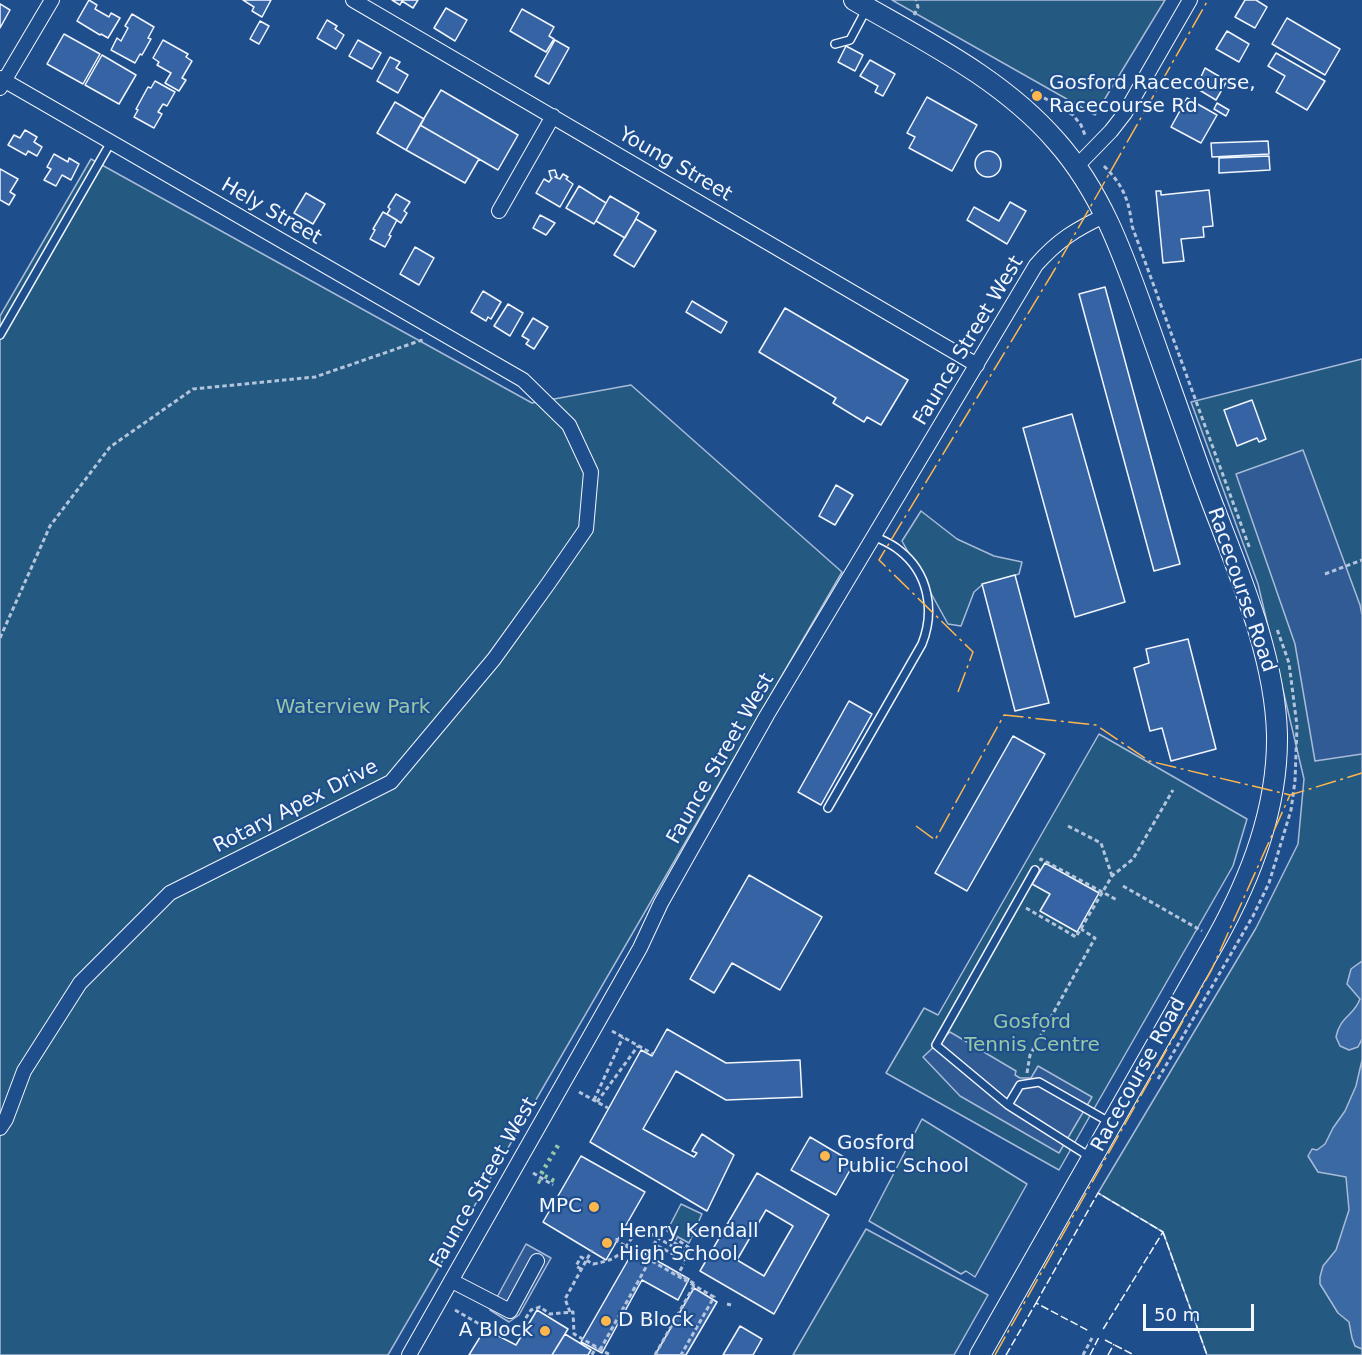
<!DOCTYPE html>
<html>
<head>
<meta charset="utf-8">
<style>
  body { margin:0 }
  #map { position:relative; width:1362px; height:1355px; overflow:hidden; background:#1f4e8c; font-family:"DejaVu Sans",sans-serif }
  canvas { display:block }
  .scale { position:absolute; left:1143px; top:1304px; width:111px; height:27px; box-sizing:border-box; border:3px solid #f2f6ff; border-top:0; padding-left:8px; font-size:18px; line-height:21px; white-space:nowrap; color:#f2f6ff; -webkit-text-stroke:4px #1f4e8c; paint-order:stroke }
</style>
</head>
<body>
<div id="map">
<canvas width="1362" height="1355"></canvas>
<div class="scale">50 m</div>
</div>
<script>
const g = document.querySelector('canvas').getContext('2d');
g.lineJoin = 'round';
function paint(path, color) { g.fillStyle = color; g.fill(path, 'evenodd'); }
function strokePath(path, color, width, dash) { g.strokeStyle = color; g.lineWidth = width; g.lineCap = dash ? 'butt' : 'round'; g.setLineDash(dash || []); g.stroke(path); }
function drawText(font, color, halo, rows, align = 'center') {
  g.font = font + ' "DejaVu Sans",sans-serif'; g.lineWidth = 4.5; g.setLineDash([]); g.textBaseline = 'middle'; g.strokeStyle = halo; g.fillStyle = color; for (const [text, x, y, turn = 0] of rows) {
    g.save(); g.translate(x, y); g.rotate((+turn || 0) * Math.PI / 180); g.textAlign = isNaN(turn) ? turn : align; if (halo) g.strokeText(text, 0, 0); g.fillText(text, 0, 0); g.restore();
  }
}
const green = new Path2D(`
  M892,0H1165L1095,115Z
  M91,159L532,403L631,385L842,572L388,1355H0V316Z
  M1362,359V1355H1207L1163,1232L1098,1193L1256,928L1298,844L1304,779L1258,584L1191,402Z
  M921,511L957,539L994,556L1022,562L1019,574L982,585L974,592L961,626L948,624L902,541Z
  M1099,734L1247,819L1233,866L1059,1170L886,1073L924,1008L938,1015Z
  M922,1119L1027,1184L975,1277L966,1271L961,1274L869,1221Z
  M681,1204L702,1214L689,1243L667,1231Z
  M866,1229L988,1295L954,1355H793Z`);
paint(green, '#245a82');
strokePath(green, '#a8bbd7', 1.5);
const parking = new Path2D(`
  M1303,450L1360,605L1362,615V754L1315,761L1295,644L1236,474Z
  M950,1032L1016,1071L1015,1075L1020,1078H1031L1038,1066L1092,1097L1059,1153L960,1096L923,1057Z
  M526,1244L551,1258L519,1315L509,1322L490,1310Z`);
paint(parking, '#305b95');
strokePath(parking, '#a8bbd7', 1.5);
const water = new Path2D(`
  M1362,961V1039L1358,1047L1349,1050L1340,1046L1336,1037C1340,1016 1354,1016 1360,999L1347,984L1351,969Z
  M1362,1060V1349L1355,1346L1352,1338L1349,1322L1338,1313L1320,1284V1277L1323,1266L1336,1250L1349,1210L1346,1177L1318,1172L1308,1156L1312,1149L1317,1150L1325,1144L1333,1128L1345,1111L1356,1086Z`);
paint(water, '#3b69a3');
strokePath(water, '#a8bbd7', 1.5);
const building = new Path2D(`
  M89,0L97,5L95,9L109,17L111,13L120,18L108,38L101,34L100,35L77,21Z
  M243,0H271L262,17L252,11L254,7Z
  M392,0H418L413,8L402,1L400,5Z
  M1245,0H1256L1267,7L1255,28L1235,17Z
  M0,4L10,10L0,28Z
  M446,8L467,20L455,41L434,28Z
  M522,9L554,27L549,36L554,39L546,52L510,31Z
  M132,14L154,27L148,38L151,39L142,55L140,54L135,63L111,50L117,38L121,41L128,28L125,26Z
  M1287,18L1340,49L1325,75L1272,44Z
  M327,20L337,26L335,29L344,35L336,49L317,38Z
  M260,21L269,26L259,44L250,39Z
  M1227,31L1249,44L1239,62L1216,49Z
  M64,34L100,54L83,84L47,64Z
  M163,40L188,54L186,57L192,61L182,78L186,80L179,91L165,83L171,73L157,65L159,62L153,58Z
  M358,40L381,53L372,69L349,56Z
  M555,40L569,48L549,84L535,76Z
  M846,46L863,55L855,71L838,62Z
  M1276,53L1325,81L1307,110L1276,92L1285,76L1268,66Z
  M102,55L136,75L119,104L85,85Z
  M390,57L400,62L396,68L408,75L398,93L377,81Z
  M870,60L895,74L883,96L875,92L878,86L860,76Z
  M1205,68L1227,81L1216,100L1196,88Z
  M155,81L175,92L167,106L163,104L158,112L162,114L154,128L134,117L138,110L136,109L148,87L151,88Z
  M441,90L518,135L498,170L420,125Z
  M927,97L977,125L952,171L909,148L915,137L907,133Z
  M1187,98L1217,115L1201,143L1171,127Z
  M395,102L424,119L406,150L377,133Z
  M1217,103L1229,110L1226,116L1214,109Z
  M420,125L479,159L465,183L406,150Z
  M25,130L37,137L34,142L42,147L37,156L28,151L26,155L8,145L14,135L20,138Z
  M1268,141L1269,154L1212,157L1211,143Z
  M975 164a13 13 0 1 1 26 0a13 13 0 1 1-26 0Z
  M54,154L68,162L69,158L79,164L71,180L62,175L56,186L44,180L51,169L47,167Z
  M1269,156L1270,170L1219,173V158Z
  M0,169L18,179L10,192L15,195L9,205L0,200Z
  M555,170L557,176L555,177L560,179L563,174L568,177L566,179L573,184L560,207L536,193L544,179L549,182L552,178H551L549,171Z
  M579,186L606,203L594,224L566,208Z
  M1209,190L1213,226L1203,227L1204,237L1181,239L1184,261L1163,263L1156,191H1161V195Z
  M306,193L325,204L313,224L294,213Z
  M396,194L410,202L404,211L407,213L401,223L387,214L390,209L388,207Z
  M610,196L639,213L625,238L596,221Z
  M1010,202L1026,211L1007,244L967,220L974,207L999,221Z
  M383,212L397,220L389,235L391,236L385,247L370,239L375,230L373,229Z
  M540,215L555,223L546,235L533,228Z
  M636,219L656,231L634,267L614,255Z
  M415,247L434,258L419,285L400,274Z
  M1105,287L1180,564L1154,571L1079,294Z
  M483,291L501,302L491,319L488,317L486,321L471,312Z
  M692,301L727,322L721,333L686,312Z
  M508,304L523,313L510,336L494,326Z
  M785,308L908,380L881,425L867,417L864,422L833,403L836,398L759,352Z
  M533,318L548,327L534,349L526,344L529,340L522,336Z
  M1252,400L1266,439L1259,442L1257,438L1237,446L1224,410Z
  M1072,414L1125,602L1075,617L1023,428Z
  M836,485L853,495L835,525L819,516Z
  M1015,575L1049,703L1015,711L982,584Z
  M1188,639L1216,749L1171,761L1162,728L1150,731L1134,668L1149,663L1146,649Z
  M849,701L872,714L821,805L798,792Z
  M1013,736L1045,754L967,891L935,873Z
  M1045,863L1099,893L1077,932L1040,911L1050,894L1032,884Z
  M749,875L822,917L780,990L732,963L714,993L690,979Z
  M667,1029L726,1063L800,1060L802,1097L726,1100L676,1071L643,1129L694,1157L697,1153L692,1151L702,1134L734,1155L707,1211L590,1142L641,1050L652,1056Z
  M810,1137L854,1163L836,1195L791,1170Z
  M581,1156L645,1192L606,1260L543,1222Z
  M757,1173L829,1215L774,1314L700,1271ZM766,1210L793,1226L764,1276L737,1260Z
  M635,1248L689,1279L678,1300L642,1280L602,1353L581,1342Z
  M694,1288L717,1302L686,1355H655Z
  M537,1310L568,1329L552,1355H469L485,1329L516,1345Z
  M740,1326L762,1339L753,1355H723Z
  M565,1334L591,1350L588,1355H552Z`);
paint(building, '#3563a3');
strokePath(building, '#f2f6ff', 1.5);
const service = new Path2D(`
  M835,44L850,40L866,10
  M0,335L111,142
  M828,808L922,644C935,611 929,573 899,550C892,544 882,540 874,536
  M1008,1105L936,1045L1035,870
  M1090,1157L1008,1105L1020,1085L1039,1082L1111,1123`);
const minor = new Path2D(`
  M353,0L977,365
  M0,78L523,380L569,425L591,472L586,529L548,584L494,659L391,782L170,893L80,983L24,1071L6,1119L0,1128
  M0,88L52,0
  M1076,167L1111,131L1125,113L1190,0
  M499,211L553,116
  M452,1281L510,1311L537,1261
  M409,1355L640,948L661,903L767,715L1036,265C1058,240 1076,229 1106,215`);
const secondary = new Path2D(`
  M854,0C925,41 1003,79 1057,142C1103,194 1125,260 1148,324C1165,371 1181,418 1198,465C1228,550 1275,645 1277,735C1278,808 1251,877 1216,940L980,1355`);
strokePath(service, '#f2f6ff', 10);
strokePath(minor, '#f2f6ff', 16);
strokePath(secondary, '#f2f6ff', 22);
strokePath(new Path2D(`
  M914,15L918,7L916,0
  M1031,90L1073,115L1081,125L1085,135
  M1104,166C1123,185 1129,200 1132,226L1250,549
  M1325,574L1362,560
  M0,638L50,526L110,447L193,389L315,377L425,339
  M1068,826L1101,843L1112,876
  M1040,861L1041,859L1117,900
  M1123,886L1202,931
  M1026,908L1076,937L1112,876L1133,859L1173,790
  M612,1031L653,1054
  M1027,1073L1030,1055L1095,938L1081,929
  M1158,1079L1253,916L1269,883L1291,810L1295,781L1297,726L1289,663L1277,629
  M579,1092L608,1108
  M594,1100L623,1037
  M597,1102L638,1046
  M533,1173L553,1185
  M617,1238V1241L650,1260L658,1246
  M581,1269L576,1266L581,1257L593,1264C623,1259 623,1250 639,1227L684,1253L686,1250L670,1240L672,1236L691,1249L684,1260L654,1244L658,1238
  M727,1304L731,1305
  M455,1310L495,1333L502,1334L522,1324L531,1310L540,1307L550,1314L573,1312L574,1334L610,1355
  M570,1312L565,1299L592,1250
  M600,1350L650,1260L714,1297L681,1355
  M592,1355L596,1347
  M655,1355L695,1284L678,1274L684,1264
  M1083,1355L1092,1338`), '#b3c4dc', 3, [4.5, 3]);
strokePath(service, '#1f4e8c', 7);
strokePath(minor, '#1f4e8c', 14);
strokePath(secondary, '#1f4e8c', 20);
strokePath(new Path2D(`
  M538,1181L544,1184
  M554,1181L541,1174L560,1142`), '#97c8a6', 4.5, [3, 4.5]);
strokePath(new Path2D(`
  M1163,1232L1207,1355
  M1036,1303L1098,1193L1163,1232L1102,1331
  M1105,1340L1134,1355
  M1006,1355L1036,1303L1089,1331
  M1090,1355L1099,1337
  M1108,1355L1114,1344`), '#f2f6ff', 1.5, [8, 3]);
strokePath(new Path2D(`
  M958,692L973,652L879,560L1055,269L1208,0
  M916,826L935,840L1004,715L1096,725L1149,761L1290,795L1362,773
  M995,1355L1211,971L1290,795`), '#ffb74d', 1.5, [21, 4.5, 3, 4.5]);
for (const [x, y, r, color] of [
  [1037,96,6,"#ffb74d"],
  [825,1156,6,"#ffb74d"],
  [594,1207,6,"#ffb74d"],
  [607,1243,6,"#ffb74d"],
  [606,1321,6,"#ffb74d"],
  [545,1331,6,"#ffb74d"]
]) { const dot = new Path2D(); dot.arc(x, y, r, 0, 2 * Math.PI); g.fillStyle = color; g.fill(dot); strokePath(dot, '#1f4e8c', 2); }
drawText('20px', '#f2f6ff', '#1f4e8c', [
  ["Gosford Racecourse,",1049,84],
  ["Racecourse Rd",1049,107],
  ["Gosford",837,1144],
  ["Public School",837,1167],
  ["MPC",582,1207,"right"],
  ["Henry Kendall",619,1232],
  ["High School",619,1255],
  ["D Block",618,1321],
  ["A Block",533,1331,"right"]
], 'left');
drawText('20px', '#f2f6ff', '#1f4e8c', [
  ["Young Street",675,165,30],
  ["Hely Street",271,212,30],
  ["Faunce Street West",969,341,-59],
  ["Racecourse Road",1241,590,71],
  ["Faunce Street West",721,759,-60],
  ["Rotary Apex Drive",296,807,-27],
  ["Racecourse Road",1139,1075,-61],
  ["Faunce Street West",484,1183,-60]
]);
drawText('20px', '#97c8a6', '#1f4e8c', [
  ["Waterview Park",353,708],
  ["Gosford",1032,1023],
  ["Tennis Centre",1032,1046]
]);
</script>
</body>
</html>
